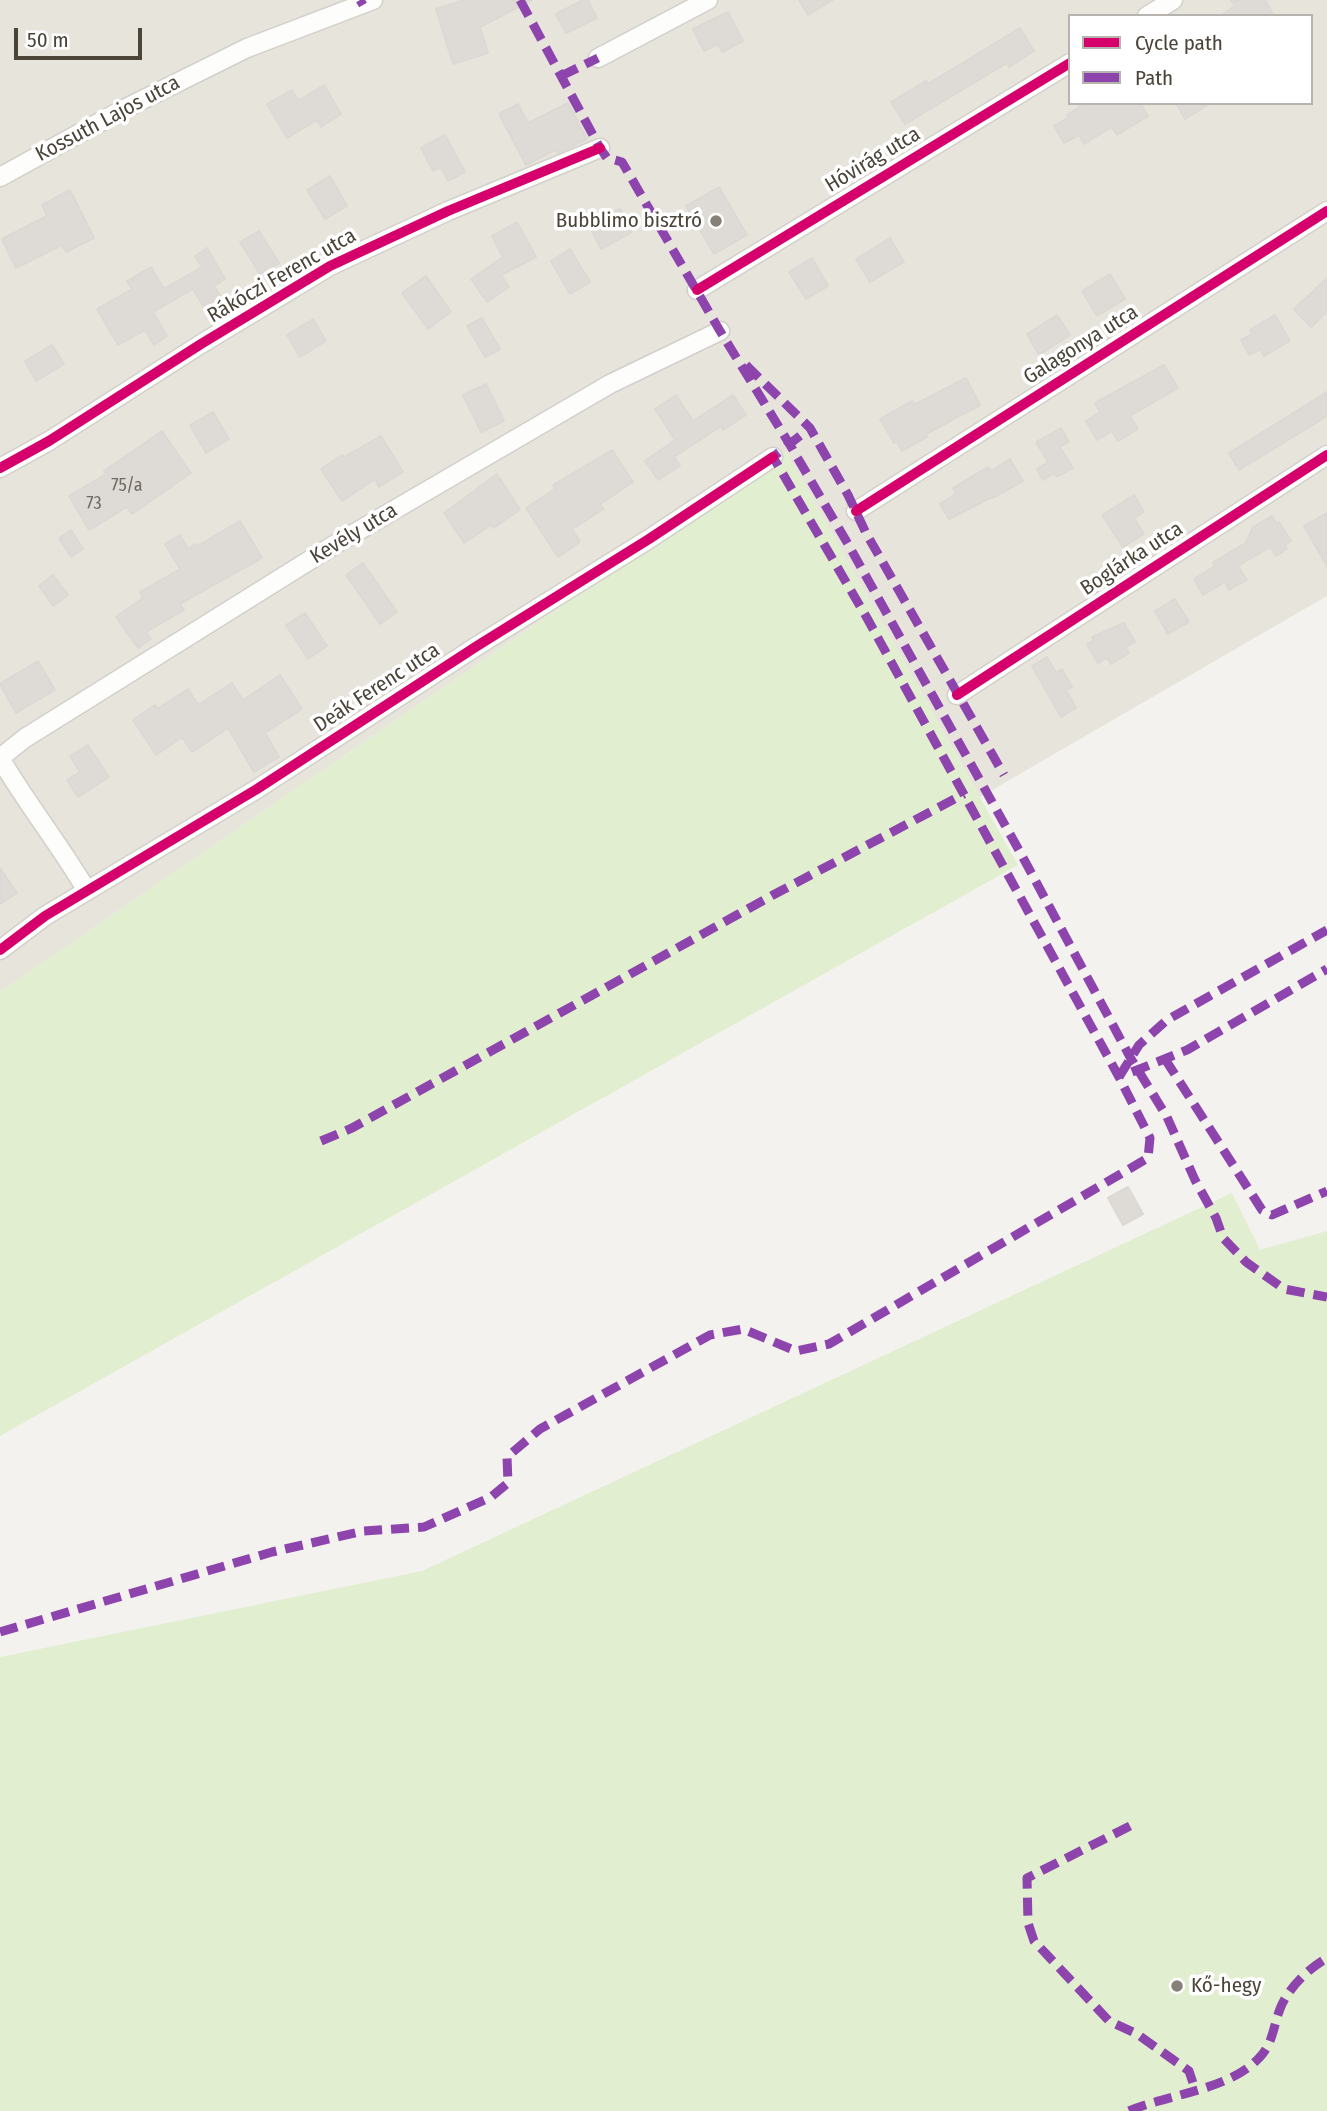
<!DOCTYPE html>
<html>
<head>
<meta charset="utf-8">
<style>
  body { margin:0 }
  #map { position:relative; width:1327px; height:2111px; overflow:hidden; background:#f4f2ee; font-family:"Fira Sans Condensed",sans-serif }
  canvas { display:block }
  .legend { position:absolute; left:1068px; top:14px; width:245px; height:91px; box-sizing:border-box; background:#fff; border:2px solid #b7b4b0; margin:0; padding:9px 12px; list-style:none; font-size:21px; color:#4b4439 }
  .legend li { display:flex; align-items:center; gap:14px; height:35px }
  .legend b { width:35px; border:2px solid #b7b4b0 }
  .scale { position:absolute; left:14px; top:28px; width:128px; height:32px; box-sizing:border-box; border:4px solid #4b4439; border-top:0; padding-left:9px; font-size:21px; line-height:24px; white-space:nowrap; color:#4b4439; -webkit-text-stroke:5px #fff; paint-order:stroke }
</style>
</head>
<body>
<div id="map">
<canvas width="1327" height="2111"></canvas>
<ul class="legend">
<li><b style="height:9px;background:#d6006c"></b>Cycle path</li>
<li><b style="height:9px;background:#8e44ad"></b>Path</li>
</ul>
<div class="scale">50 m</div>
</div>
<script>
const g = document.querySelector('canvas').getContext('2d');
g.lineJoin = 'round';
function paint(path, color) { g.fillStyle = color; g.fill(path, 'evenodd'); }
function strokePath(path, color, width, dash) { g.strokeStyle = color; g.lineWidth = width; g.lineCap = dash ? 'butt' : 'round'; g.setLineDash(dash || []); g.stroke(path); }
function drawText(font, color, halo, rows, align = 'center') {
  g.font = font + ' "Fira Sans Condensed",sans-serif'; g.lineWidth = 7; g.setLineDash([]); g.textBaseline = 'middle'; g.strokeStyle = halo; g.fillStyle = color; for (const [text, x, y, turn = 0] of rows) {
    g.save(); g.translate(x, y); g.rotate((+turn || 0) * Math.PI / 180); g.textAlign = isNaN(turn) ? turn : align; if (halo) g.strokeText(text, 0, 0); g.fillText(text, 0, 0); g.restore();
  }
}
paint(new Path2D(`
  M0,0H1327V596L980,797L786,452L0,992ZM1070,16H1311V103H1070Z`), '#e7e4dc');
paint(new Path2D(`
  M786,452L1018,865L0,1436V992Z
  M1232,1193L1260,1250L1327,1231V2111H0V1657L422,1571Z`), '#e1eecf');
const building = new Path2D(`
  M464,0H532L480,27L488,53L453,64L436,9Z
  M583,0H588L597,18L566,33L556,14Z
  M799,0H833L808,15Z
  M1231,0H1265L1274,16H1220L1235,6Z
  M728,12L743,41L722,52L718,44L704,51L693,29Z
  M1020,28L1034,51L1009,67L1007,63L905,124L891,102L926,81L928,84Z
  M324,85L341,114L321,127L317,120L287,138L267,104L292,90L298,101Z
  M568,103L587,139L557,153L555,150L526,165L499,114L518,104L528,123Z
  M1085,103H1140L1148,116L1117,135L1112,127L1084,144L1079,135L1064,143L1054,126L1068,118L1067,115Z
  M1176,103H1211L1185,119Z
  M445,135L465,172L448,181L441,167L433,171L421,148Z
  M330,176L347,206L325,219L307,190Z
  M719,187L747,235L714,254L686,206Z
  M70,190L94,238L66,252L62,245L16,268L2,239L47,216L42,205Z
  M620,209L632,232L601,249L589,225Z
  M517,222L536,257L501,275L509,287L487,302L471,279L503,257L492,236Z
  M259,231L279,263L260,274L240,242Z
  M890,238L904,262L870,282L856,259Z
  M207,248L225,279L214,286L222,299L205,309L193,289L153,312L167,336L154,345L145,330L118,345L97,309L132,289L127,281L151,267L164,289L202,267L195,256Z
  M570,249L590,282L570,294L551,261Z
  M812,258L828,286L806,299L789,272Z
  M1110,274L1125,299L1097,316L1082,291Z
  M426,276L451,312L428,329L402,293Z
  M1327,278V312L1311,327L1294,309Z
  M1057,315L1070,335L1039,355L1027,334Z
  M1275,315L1290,341L1264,356L1260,349L1249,355L1241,340L1252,334L1250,330Z
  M482,318L500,349L485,357L467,326Z
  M313,319L326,341L300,357L287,335Z
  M52,345L64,364L36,381L25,361Z
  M1164,365L1178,388L1130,416L1138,429L1118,441L1112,431L1097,440L1086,421L1100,412L1095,403Z
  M966,378L980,405L926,434L927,437L902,451L897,442L894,443L880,419L912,401L914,405Z
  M486,384L504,421L481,432L463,395Z
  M1327,392V416L1239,470L1229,453Z
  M676,395L693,421L733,395L746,415L723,430L721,426L674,457L680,466L658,480L645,461L675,440L655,409Z
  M213,412L229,439L206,453L190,425Z
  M1061,428L1069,442L1060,447L1073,468L1057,477L1055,473L1043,480L1037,469L1048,462L1036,442Z
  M162,431L191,473L132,514L127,507L89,530L69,496L106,474L104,471Z
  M381,436L403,472L379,487L375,479L342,501L321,469L342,455L344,457Z
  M612,450L633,482L600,504L604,509L572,529L580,542L558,557L526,508L555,489L553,485Z
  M1010,459L1023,481L993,498L992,497L949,519L940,504L956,494L953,488L988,467L991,471Z
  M497,474L520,510L493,528L491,525L464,543L444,513Z
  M1134,495L1144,512L1134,518L1144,534L1123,547L1102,515Z
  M1327,513V566L1304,526Z
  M1272,516L1277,524L1279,522L1291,541L1285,545L1287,549L1276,556L1270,547L1238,566L1247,580L1229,590L1225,582L1203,595L1194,579L1215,566L1213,562L1246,543L1253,527Z
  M240,521L262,558L180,604L184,610L146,632L151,639L138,648L116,617L143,598L140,592L180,569L165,544L180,535L188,549L196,544L197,546Z
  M71,530L83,549L71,557L59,538Z
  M363,563L397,612L380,624L346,575Z
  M53,575L68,595L53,606L39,586Z
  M1175,599L1189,622L1168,634L1155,611Z
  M305,613L327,646L308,659L286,625Z
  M1124,623L1135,642L1125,647L1129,653L1111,664L1107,658L1098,663L1087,644L1094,640L1092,637Z
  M1047,657L1056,673L1062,669L1072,687L1066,690L1076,708L1061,717L1032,666Z
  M38,661L55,690L16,713L0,684Z
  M280,675L302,709L265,733L279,757L254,772L228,728L192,752L182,737L156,755L133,720L155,705L157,709L188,689L198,705L232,683L243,700Z
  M88,745L109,777L78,797L67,780L80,772L70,756Z
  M0,868L17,893L0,904Z
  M1128,1187L1143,1214L1123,1225L1108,1198Z`);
paint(building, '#dedbd6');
strokePath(building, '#dcd9d4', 2);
const minor = new Path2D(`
  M1147,16L1173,0
  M598,58L708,0
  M0,177L122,110L247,48L373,0
  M697,290L1070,63
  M0,468L49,441L201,344L330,266L448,211L600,148
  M856,511L1327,211
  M957,695L1327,455
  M0,758L25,738L334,545L610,384L720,331
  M0,758C27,804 60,845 87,891
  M0,950L45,916L257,789L477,646L649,539L773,457`);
strokePath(minor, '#d2d0cb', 21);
strokePath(minor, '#fdfdfc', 18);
strokePath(new Path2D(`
  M360,0L363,5
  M520,0L600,148L607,158L622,162L720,331L790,445L848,544L1020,852L1130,1057L1167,1117L1195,1180L1216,1218L1223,1238L1246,1262L1284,1289L1327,1297
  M561,76L598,58
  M746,365L810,428L848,495L866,533L1004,775
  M1165,1059L1262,1210L1272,1215L1327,1191
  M1132,1072L1187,1050L1327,969
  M1119,1077L1139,1045L1167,1020L1327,930
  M321,1141L352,1128L773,895L964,794
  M0,1632L272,1552L364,1531L424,1527L491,1497L508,1483L507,1457L540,1429L710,1335L743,1329L796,1351L829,1344L1148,1158L1150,1138L1119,1077L867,618L773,457L810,428
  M1130,1826L1027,1878L1028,1923L1034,1941L1109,2021L1137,2034L1189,2071L1195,2089
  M1129,2111C1169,2094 1229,2090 1259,2058C1273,2044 1273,2027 1280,2009C1288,1988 1308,1969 1327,1958`), '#8e44ad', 9, [18, 9]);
strokePath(new Path2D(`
  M697,290L1070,63
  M0,468L49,441L201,344L330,266L448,211L600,148
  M856,511L1327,211
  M957,695L1327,455
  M0,950L45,916L257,789L477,646L649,539L773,457`), '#d6006c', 10);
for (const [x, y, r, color] of [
  [716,221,7,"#868178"],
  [1177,1986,7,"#868178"]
]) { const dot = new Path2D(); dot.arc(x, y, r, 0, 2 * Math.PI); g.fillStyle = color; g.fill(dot); strokePath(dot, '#fff', 2.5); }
drawText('18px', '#706a61', null, [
  ["75/a",127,486],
  ["73",94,504]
]);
drawText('21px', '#4b4439', '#fff', [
  ["Kossuth Lajos utca",108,119,-28],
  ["Hóvirág utca",873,160,-31],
  ["Rákóczi Ferenc utca",282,276,-30],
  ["Galagonya utca",1081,345,-32],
  ["Kevély utca",354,534,-31],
  ["Boglárka utca",1132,559,-33],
  ["Deák Ferenc utca",377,688,-33]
]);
drawText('21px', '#4b4439', '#fff', [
  ["Bubblimo bisztró",702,221],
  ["Kő-hegy",1191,1986,"left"]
], 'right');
</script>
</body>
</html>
